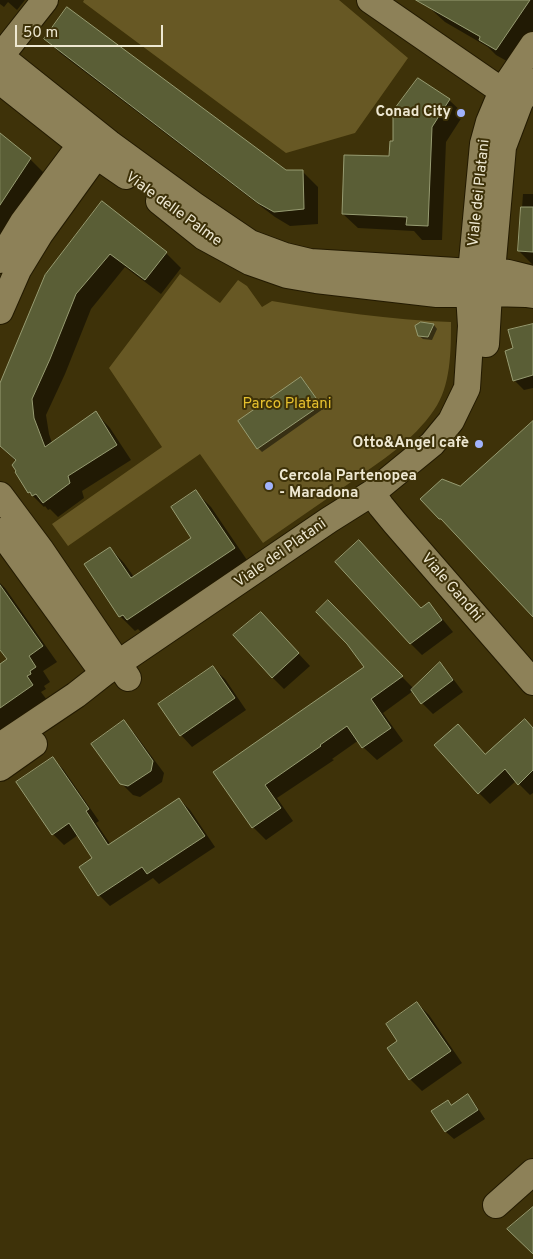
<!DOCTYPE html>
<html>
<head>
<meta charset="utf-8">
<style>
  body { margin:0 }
  #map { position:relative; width:533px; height:1259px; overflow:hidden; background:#3e3209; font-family:Overpass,sans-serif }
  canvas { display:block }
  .scale { position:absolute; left:15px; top:25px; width:148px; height:22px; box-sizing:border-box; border:2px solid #eee8d2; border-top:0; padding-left:6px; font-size:15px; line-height:18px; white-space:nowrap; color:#eee8d2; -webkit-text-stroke:4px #3e3209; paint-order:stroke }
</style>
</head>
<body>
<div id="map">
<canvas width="533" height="1259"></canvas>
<div class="scale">50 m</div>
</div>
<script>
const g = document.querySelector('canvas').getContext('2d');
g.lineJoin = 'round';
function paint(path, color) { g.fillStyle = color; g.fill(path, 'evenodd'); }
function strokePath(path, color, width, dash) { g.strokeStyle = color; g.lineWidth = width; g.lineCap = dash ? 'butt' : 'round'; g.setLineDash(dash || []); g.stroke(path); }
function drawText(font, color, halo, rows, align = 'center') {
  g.font = font + ' Overpass,sans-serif'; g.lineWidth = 4; g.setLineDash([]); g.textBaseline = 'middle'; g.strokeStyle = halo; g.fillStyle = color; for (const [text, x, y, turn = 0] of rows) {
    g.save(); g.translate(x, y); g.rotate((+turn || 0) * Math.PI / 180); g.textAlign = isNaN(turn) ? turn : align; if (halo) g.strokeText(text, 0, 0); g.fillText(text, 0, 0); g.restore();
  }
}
paint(new Path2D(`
  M84,0H339L408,58L355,133L286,153L83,2Z
  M180,274L220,303L238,280L247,286L262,307L272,301C331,311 390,320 451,322C451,351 451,386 434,410C413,441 381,461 351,482C322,502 292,523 263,543L200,454L68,546L52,524L162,447L109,368Z`), '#675824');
paint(new Path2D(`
  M0,0H25L17,10L8,2L4,7L0,4Z
  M421,0H533V32L512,64L496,55L488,47L445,22Z
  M45,38L286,171L303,172L318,187V224L290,226L275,217L60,53Z
  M449,100L464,114L446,142L442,240H422L414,231L358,228L343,214L390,158L394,142Z
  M0,135L30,159L45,174L0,238Z
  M523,194H533V265L519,251Z
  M102,203L166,253L181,268L161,294L125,267L91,309L65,374L46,415L49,434L52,443L96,413L110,428L131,460L82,491L84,498L58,517L50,509L48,510L45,506L44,507L29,492L16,461L0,446V386Z
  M421,323L434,325L437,329L432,340L423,339L419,336Z
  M533,325V388L524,390L514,380L515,349Z
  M305,382L323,409L262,452L258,448Z
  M196,492L211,507L249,563L143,634L138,629L135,631L120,616L110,548L124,563L134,577L192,538Z
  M0,583L5,588L57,662L43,671L50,682L44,686L46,689L41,692L47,700L0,733V666L8,660L0,648Z
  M328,602L414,689L440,664L451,676L463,692L433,714L422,703L413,691L383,713L403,741L377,760L363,747L359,740L332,759L334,760L277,798L293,821L266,840L253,827L215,773L365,667Z
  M429,604L440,616L453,632L422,655L410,643L421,609Z
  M272,625L310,666L284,689L272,677Z
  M213,668L225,679L246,710L192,747L181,735Z
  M123,722L135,734L164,773L162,782L140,797L133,795L121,783Z
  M533,729V793L530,795L516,781L490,804L479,793L486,755Z
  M52,758L63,769L99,821L96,823L111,845L179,799L190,810L215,847L159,884L153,878L110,906L99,895L94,859L78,835L64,845L53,834Z
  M417,1003L429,1015L462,1063L422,1091L410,1079L388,1048L399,1041Z
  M468,1096L475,1104L485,1119L454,1139L446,1132L433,1112L448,1102L452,1106Z`), '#0007');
const building = new Path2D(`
  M416,0H530L496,50L479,40L480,37Z
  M67,7L286,170H303L304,209L274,212L258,203L44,39Z
  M418,78L450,99L432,127L428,226L406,225L407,217L342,214L344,155L389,156L390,141H393V111Z
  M0,133L31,158L0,205Z
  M102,201L167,252L145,280L110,254L76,294L50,359L32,399L34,418L45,447L96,411L117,445L68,476L70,483L43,503L36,494L32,496L30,492L28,493L15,472L16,471L12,465L16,460L0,446V383L45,275Z
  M521,207H533V252L518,251Z
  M421,322L434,324L428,337L418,336L415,326Z
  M533,324V375L513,381L505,351L513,348L508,330Z
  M301,377L321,405L257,449L238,421Z
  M533,421V617L441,519H439L420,499L442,479L460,486Z
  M196,490L235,548L127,620L123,615L119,617L84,564L110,547L131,578L191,538L171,507Z
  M359,540L421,608L429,602L442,620L410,644L335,562Z
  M0,585L43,646L29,656L36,667L30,671L31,674L27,676L33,685L0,708V664L7,659L0,650Z
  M328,600L403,676L371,699L391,728L362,748L347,726L320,745L321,746L265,785L281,808L252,828L213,772L364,667L347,644L316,612Z
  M261,612L299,653L272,678L233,635Z
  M440,662L453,680L421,704L411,690Z
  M213,666L235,698L180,736L158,704Z
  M525,719L533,728V770L518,785L505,769L478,794L434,745L458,724L485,754Z
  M124,720L153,761L151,771L128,786L120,784L91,744Z
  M53,757L89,809L86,811L108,845L179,798L205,836L147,874L142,867L98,896L79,867L92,858L69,823L52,835L16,782Z
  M417,1002L451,1051L409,1080L387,1048L397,1041L386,1024Z
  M468,1094L478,1110L445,1132L431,1111L448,1100L451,1105Z
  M533,1207V1254L507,1229Z`);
paint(building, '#5a5e36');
strokePath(building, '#979c72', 1);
const minor = new Path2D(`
  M370,0L502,91L517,100
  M0,56L109,143L194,205L250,243L285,256L310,262L472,272L492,271L508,273L533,279
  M0,57L45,0
  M0,81L81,145L126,176
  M159,201L204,237L250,262L287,275L316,280L437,294H469L489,293L526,294L533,295
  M0,260L23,222L90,132
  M0,311L18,270L40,234L89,166L109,143
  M486,344L489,293L492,271L503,147L520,102L533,82
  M372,493L381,506L395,523L533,682
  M0,495L41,550L128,678
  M0,531L101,670
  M0,746L76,695L104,673L329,520L372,493L432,444L451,421L467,388L471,326L469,294L483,144L489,122L502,91L533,45
  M0,768L34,744
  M496,1205L533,1172`);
strokePath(minor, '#231a00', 28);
strokePath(minor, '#8d8158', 26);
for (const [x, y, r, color] of [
  [461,113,5,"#a1b3fd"],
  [479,444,5,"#a1b3fd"],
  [269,486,5,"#a1b3fd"]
]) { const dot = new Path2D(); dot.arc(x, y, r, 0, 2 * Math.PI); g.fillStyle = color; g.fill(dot); strokePath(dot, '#3e3209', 2); }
drawText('bold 15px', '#eee8d2', '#3e3209', [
  ["Conad City",451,113],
  ["Otto&Angel cafè",469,444],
  ["Cercola Partenopea",279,477,"left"],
  ["- Maradona",279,494,"left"]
], 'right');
drawText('15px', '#eee8d2', '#3e3209', [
  ["Viale dei Platani",480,193,-84],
  ["Viale delle Palme",173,210,36],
  ["Viale dei Platani",281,554,-35],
  ["Viale Gandhi",451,588,49]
]);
drawText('15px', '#e7c12e', '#3e3209', [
  ["Parco Platani",287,405]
]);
</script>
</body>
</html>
